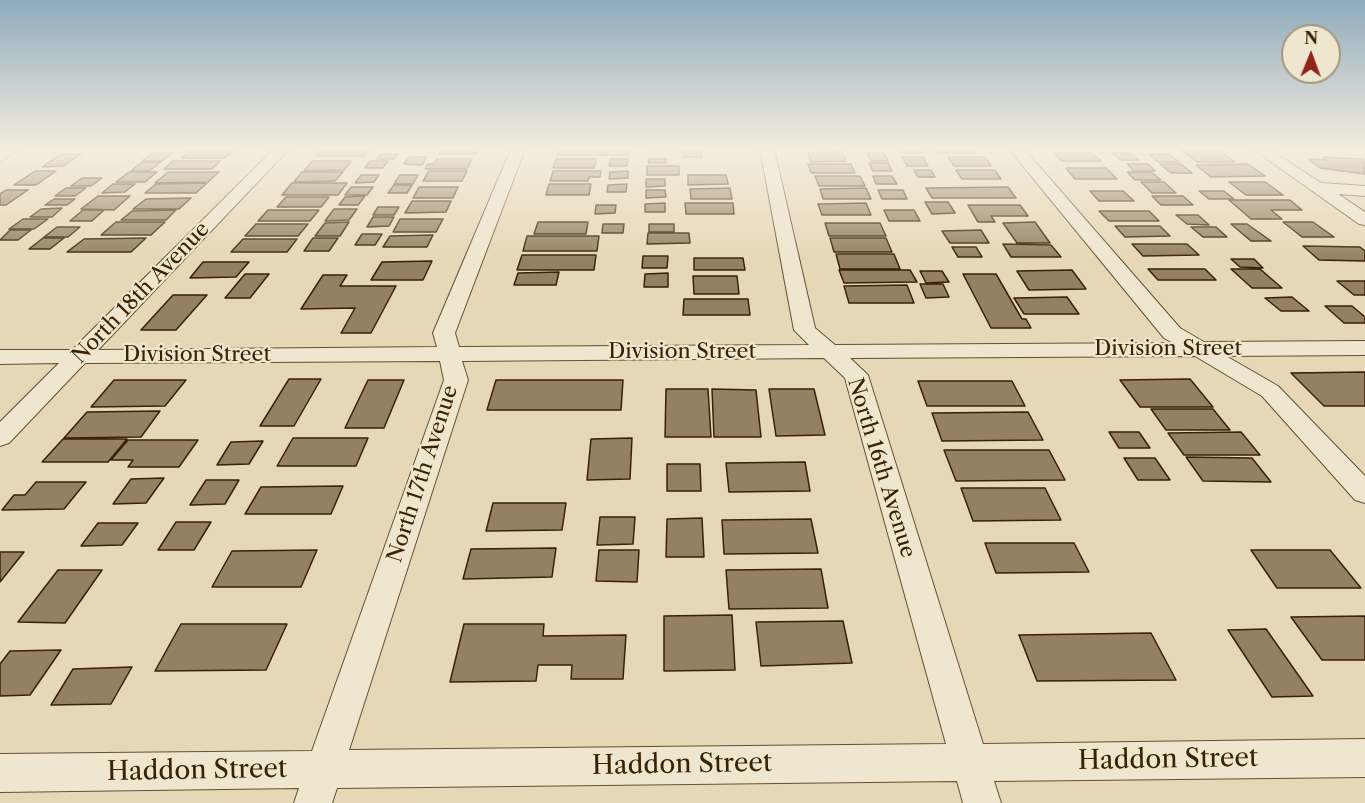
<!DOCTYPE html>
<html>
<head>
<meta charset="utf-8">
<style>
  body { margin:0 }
  #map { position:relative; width:1365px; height:803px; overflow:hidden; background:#e6d8b7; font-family:"Libre Caslon Text",serif }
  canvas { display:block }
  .north { position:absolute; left:1281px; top:24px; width:60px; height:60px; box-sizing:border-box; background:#efe6d0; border:2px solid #a6987d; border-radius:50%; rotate:1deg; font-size:16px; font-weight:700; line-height:24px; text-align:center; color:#392301 }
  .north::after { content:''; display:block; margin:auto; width:21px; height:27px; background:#8f2418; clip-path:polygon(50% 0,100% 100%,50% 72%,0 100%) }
</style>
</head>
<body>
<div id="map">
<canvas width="1365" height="803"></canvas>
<div class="north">N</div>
</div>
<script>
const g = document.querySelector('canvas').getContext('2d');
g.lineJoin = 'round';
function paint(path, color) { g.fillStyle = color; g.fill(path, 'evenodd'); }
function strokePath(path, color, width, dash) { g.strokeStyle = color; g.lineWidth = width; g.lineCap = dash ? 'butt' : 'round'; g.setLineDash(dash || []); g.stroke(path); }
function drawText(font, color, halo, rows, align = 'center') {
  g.font = font + ' "Libre Caslon Text",serif'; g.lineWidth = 4.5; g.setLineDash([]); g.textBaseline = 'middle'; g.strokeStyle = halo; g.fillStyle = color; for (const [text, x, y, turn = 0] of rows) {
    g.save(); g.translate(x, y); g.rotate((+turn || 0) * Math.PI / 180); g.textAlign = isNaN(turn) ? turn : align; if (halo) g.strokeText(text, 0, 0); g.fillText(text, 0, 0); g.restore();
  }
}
const building = new Path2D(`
  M322,149H370L364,156H316Z
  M442,149H478L475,154H439Z
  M559,149H629L628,155H557Z
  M650,149H701L702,157H684V150Z
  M899,149H919L922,153H902Z
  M933,149H972L975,153H936Z
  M191,150H234L225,158H182Z
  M1181,150H1218L1235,162H1197Z
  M842,152L846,161L811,162L808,153Z
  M153,153H173L162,161H142Z
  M867,153H884L888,161H871Z
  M1054,153H1092L1101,161H1062Z
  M1112,153H1130L1139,160H1121Z
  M61,154H81L63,166L42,167Z
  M381,154H398L394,159H377Z
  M1149,154H1169L1179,162H1158Z
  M409,157H427L422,165L404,164Z
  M902,157H923L928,166H907Z
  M948,157H985L991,166H954Z
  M1323,157L1363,159L1365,174L1320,168L1308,159L1327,160Z
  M437,159H472L467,169H425L428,164H434Z
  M556,159H596L594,168H553Z
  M610,159H628L627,166H609Z
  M649,159H666V163H648Z
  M173,161H220L212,169H164Z
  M312,161H351L344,170L304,171Z
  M370,161H388L383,168H365Z
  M142,162H161L149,171H131Z
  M869,163H888L892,171H873Z
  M808,164H851L855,173H811Z
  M1127,164H1148L1155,171H1134Z
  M1160,164H1181L1192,173H1171Z
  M1248,164L1265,176L1211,177L1196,165Z
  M647,166H679V175H647Z
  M1066,168H1106L1117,179H1075Z
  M914,170H931L935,177H918Z
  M956,170H995L1001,179H962Z
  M35,171H56L36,185H14Z
  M429,171H467L462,181H423Z
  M553,171H601L600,177H589L588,181H550Z
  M628,171V178L609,179L610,172Z
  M129,172H157L145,182H116Z
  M168,172H219L208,182L155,183Z
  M302,172H343L335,181L294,182Z
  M1127,172H1151L1161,180H1135Z
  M361,175H379L374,182L355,183Z
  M400,175H418L413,184H394Z
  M688,175H726L728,184L688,185Z
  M815,176H860L865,186H819Z
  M873,176H892L897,184H876Z
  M82,178H102L91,186H71Z
  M646,179H665V186L646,187Z
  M1141,182H1164L1176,193H1152Z
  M1229,182H1265L1283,195H1246Z
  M207,183L196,193H145L156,184Z
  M292,183H347L338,195H282Z
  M113,184H135L125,192L102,193Z
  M549,184H591L589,195H546Z
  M627,184L626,192H607L608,185Z
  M394,185H412L407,193H388Z
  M351,187H373L367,195H345Z
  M419,187H458L453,198H413Z
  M1008,187L1016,198H932L926,188Z
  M66,188H86L75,196H55Z
  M730,188L732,199H691L690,189Z
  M866,188L871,199H823L820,189Z
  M6,190H28L6,205H0V194Z
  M646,190H665L666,197L646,198Z
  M878,190H903L907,199H882Z
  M1090,191H1123L1134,201H1099Z
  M1199,191H1224L1234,199H1209Z
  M98,196H130L114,210L81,209Z
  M365,196L358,205H339L345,197Z
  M1152,196H1183L1193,205H1161Z
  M286,197H329L321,207H277Z
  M191,198L179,209H133L146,199Z
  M54,199H75L67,205H45Z
  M1229,200H1290L1302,210H1271L1282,219H1251Z
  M412,201H451L446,212L405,213Z
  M925,202H948L955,213L932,214Z
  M665,203V212H645V204Z
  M685,203H733L734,214H686Z
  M866,203L871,215H822L818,204Z
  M596,205H616L615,213L595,214Z
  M968,205H1020L1028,216H991L995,222H978Z
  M378,207H399L394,215H373Z
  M62,208L52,217H30L41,209Z
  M334,209H357L349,220L325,221Z
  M83,210H104L92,221H70Z
  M176,210L166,220H121L132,211Z
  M268,210H319L310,221H258Z
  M884,210H914L920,221H889Z
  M1099,211H1149L1159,221H1109Z
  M1176,215H1198L1209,225L1187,224Z
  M373,217H394L389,226L367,227Z
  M23,219H48L34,229H9Z
  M400,219H443L436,232H393Z
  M116,222H165L151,235H101Z
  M349,222L340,236H315L325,223Z
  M538,222H588L586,234H534Z
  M1035,222L1050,243H1017L1003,223Z
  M1283,222H1313L1334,237H1302Z
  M825,223H880L886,236H829Z
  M256,224H308L298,236H245Z
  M603,224H624L623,233H602Z
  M649,224H674V232H649Z
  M1231,224H1247L1271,241H1251Z
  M1115,226H1160L1170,236L1125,237Z
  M57,227H80L68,237H44Z
  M1191,227H1216L1227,237H1203Z
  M10,230H31L18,240H0Z
  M981,230L989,243H950L942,231Z
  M648,233H689L690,243L647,244Z
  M362,234H382L375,245H355Z
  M433,235L427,247H383L390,236Z
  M527,236H599L597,251H523Z
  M43,238H64L50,249H29Z
  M146,238L131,252H67L84,239Z
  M313,238H338L329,251H304Z
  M830,238H886L892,252H834Z
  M243,239H297L287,252H231Z
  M1003,244L1051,245L1061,257H1011Z
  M1132,244H1187L1199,255L1143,256Z
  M1303,246L1360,247L1365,251V261L1319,260Z
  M952,247H976L982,257H958Z
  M836,254H894L900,269H840Z
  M522,255H596L594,270H517Z
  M643,256H668L667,268H642Z
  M694,258H743L745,270H694Z
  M1231,259H1254L1263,268L1240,267Z
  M432,261L423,280H371L382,262Z
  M203,262H249L236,277L190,278Z
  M1148,269H1205L1216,280H1158Z
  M1231,269H1260L1282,288H1252Z
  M839,270H910L917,282L844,283Z
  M1072,270L1086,289L1029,290L1017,271Z
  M920,271H942L949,282L926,283Z
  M559,272L556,285H514L518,273Z
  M668,273V287H644L645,274Z
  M245,274H269L250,298H225Z
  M963,274H996L1022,319H1026L1031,328H991Z
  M323,275H347L340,286H396L371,333H341L355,308L301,309Z
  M693,276H737L739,294H694Z
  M1337,281H1365V295H1354Z
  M920,284H943L949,297L926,298Z
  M907,285L914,303H849L844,286Z
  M173,295H207L176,330H141Z
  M1067,297L1079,314H1024L1014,298Z
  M1292,297L1309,311H1281L1265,298Z
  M684,299H748L750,315H683Z
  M1325,306H1352L1365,317V323H1344Z
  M1365,372V406H1324L1291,373Z
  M289,379H321L294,426H260Z
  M1190,379L1213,407H1140L1120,380Z
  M114,380H186L165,406L91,407Z
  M368,380H404L384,428H345Z
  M496,380H623L621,410H487Z
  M918,381H1012L1025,406H927Z
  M666,389H708L711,437H665Z
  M712,389L756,390L761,437H714Z
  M769,389H814L825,435L776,436Z
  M1151,409H1213L1230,430H1166Z
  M160,411L141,437L64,438L87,412Z
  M1028,412L1043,440L942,441L932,413Z
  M1109,432H1139L1150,448H1119Z
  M1241,432L1260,455H1184L1168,433Z
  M293,438H368L356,466H277Z
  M632,438L630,479L587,480L591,439Z
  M63,439H127L108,462H42Z
  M128,440H198L179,467H128L133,460H111Z
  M263,441L249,464L217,465L231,442Z
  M944,450H1049L1065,480L956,481Z
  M1186,457L1252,458L1271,482L1203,481Z
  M1124,458H1155L1170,480H1138Z
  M805,462L810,491L729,492L726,463Z
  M667,464H700L701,491H667Z
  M164,478L146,503L113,504L131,479Z
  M206,480H239L225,504L190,505Z
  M36,482H86L64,509L2,510L14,495H25Z
  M343,486L331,514H245L261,487Z
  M961,488H1045L1061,520L973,521Z
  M493,503H566L562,530L486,531Z
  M600,517H635L633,544L597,545Z
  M702,518L704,557H666L667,519Z
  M811,519L818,553L724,554L722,520Z
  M176,522H211L194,550H158Z
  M98,523H138L122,545L81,546Z
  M985,543H1074L1089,572L996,573Z
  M556,548L552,577L463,579L471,549Z
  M317,550L301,587H212L232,551Z
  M599,550H639L637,582L596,581Z
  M1251,550H1330L1361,588H1277Z
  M0,552H24L0,582Z
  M821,569L828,608L729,609L726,570Z
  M58,570H102L65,623L18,622Z
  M732,615L735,670L664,671V616Z
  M1365,616V660H1322L1291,617Z
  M843,621L852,663L761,666L756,622Z
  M181,624H287L266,670L155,671Z
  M464,624H544L543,636L626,635L623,679H571L572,665H538L536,681L450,682Z
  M1266,629L1313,696L1272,697L1228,630Z
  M1151,633L1176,680L1037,681L1019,635Z
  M61,650L30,695L0,696V664L10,651Z
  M132,667L111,704L51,705L73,669Z`);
paint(building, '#938160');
strokePath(building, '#392301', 1.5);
const street = new Path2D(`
  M3,149H20L0,162V151Z
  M274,149H289L98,350L437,347L433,333L511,149H525L455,333L459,347L809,345L794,330L760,149H774L815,328L835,345L1173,343L1164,338L1009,149H1024L1180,328L1204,342L1365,341V355L1226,356L1278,386L1365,476V503L1355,500L1262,396L1195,356L850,358L868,375L983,744L1365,739V777L994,781L1001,803H963L957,781L337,788L332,803H294L299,788L0,792V754L312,751L444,380L440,361L85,363L9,443L0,446V422L59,363L0,364V350H72ZM824,358L845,378L946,744L349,750L468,380L462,361Z
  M1253,149H1269L1321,183L1365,186V196L1338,194L1365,212V225L1359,224Z`);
strokePath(street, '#64502e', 2);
paint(street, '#efe6d0');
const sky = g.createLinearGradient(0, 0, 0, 261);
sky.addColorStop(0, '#8faabc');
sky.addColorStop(0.57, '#f4eddf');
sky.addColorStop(1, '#f4eddf00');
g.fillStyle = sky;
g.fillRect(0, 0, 1365, 261);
drawText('21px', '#392301', '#efe6d0', [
  ["North 18th Avenue",141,293,-46],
  ["Division Street",1168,349],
  ["Division Street",682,352],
  ["Division Street",197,355],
  ["North 16th Avenue",881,468,73],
  ["North 17th Avenue",423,474,-72]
]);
drawText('26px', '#392301', '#efe6d0', [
  ["Haddon Street",1168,760,-1],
  ["Haddon Street",682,765,-1],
  ["Haddon Street",197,771,-1]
]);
</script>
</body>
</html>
